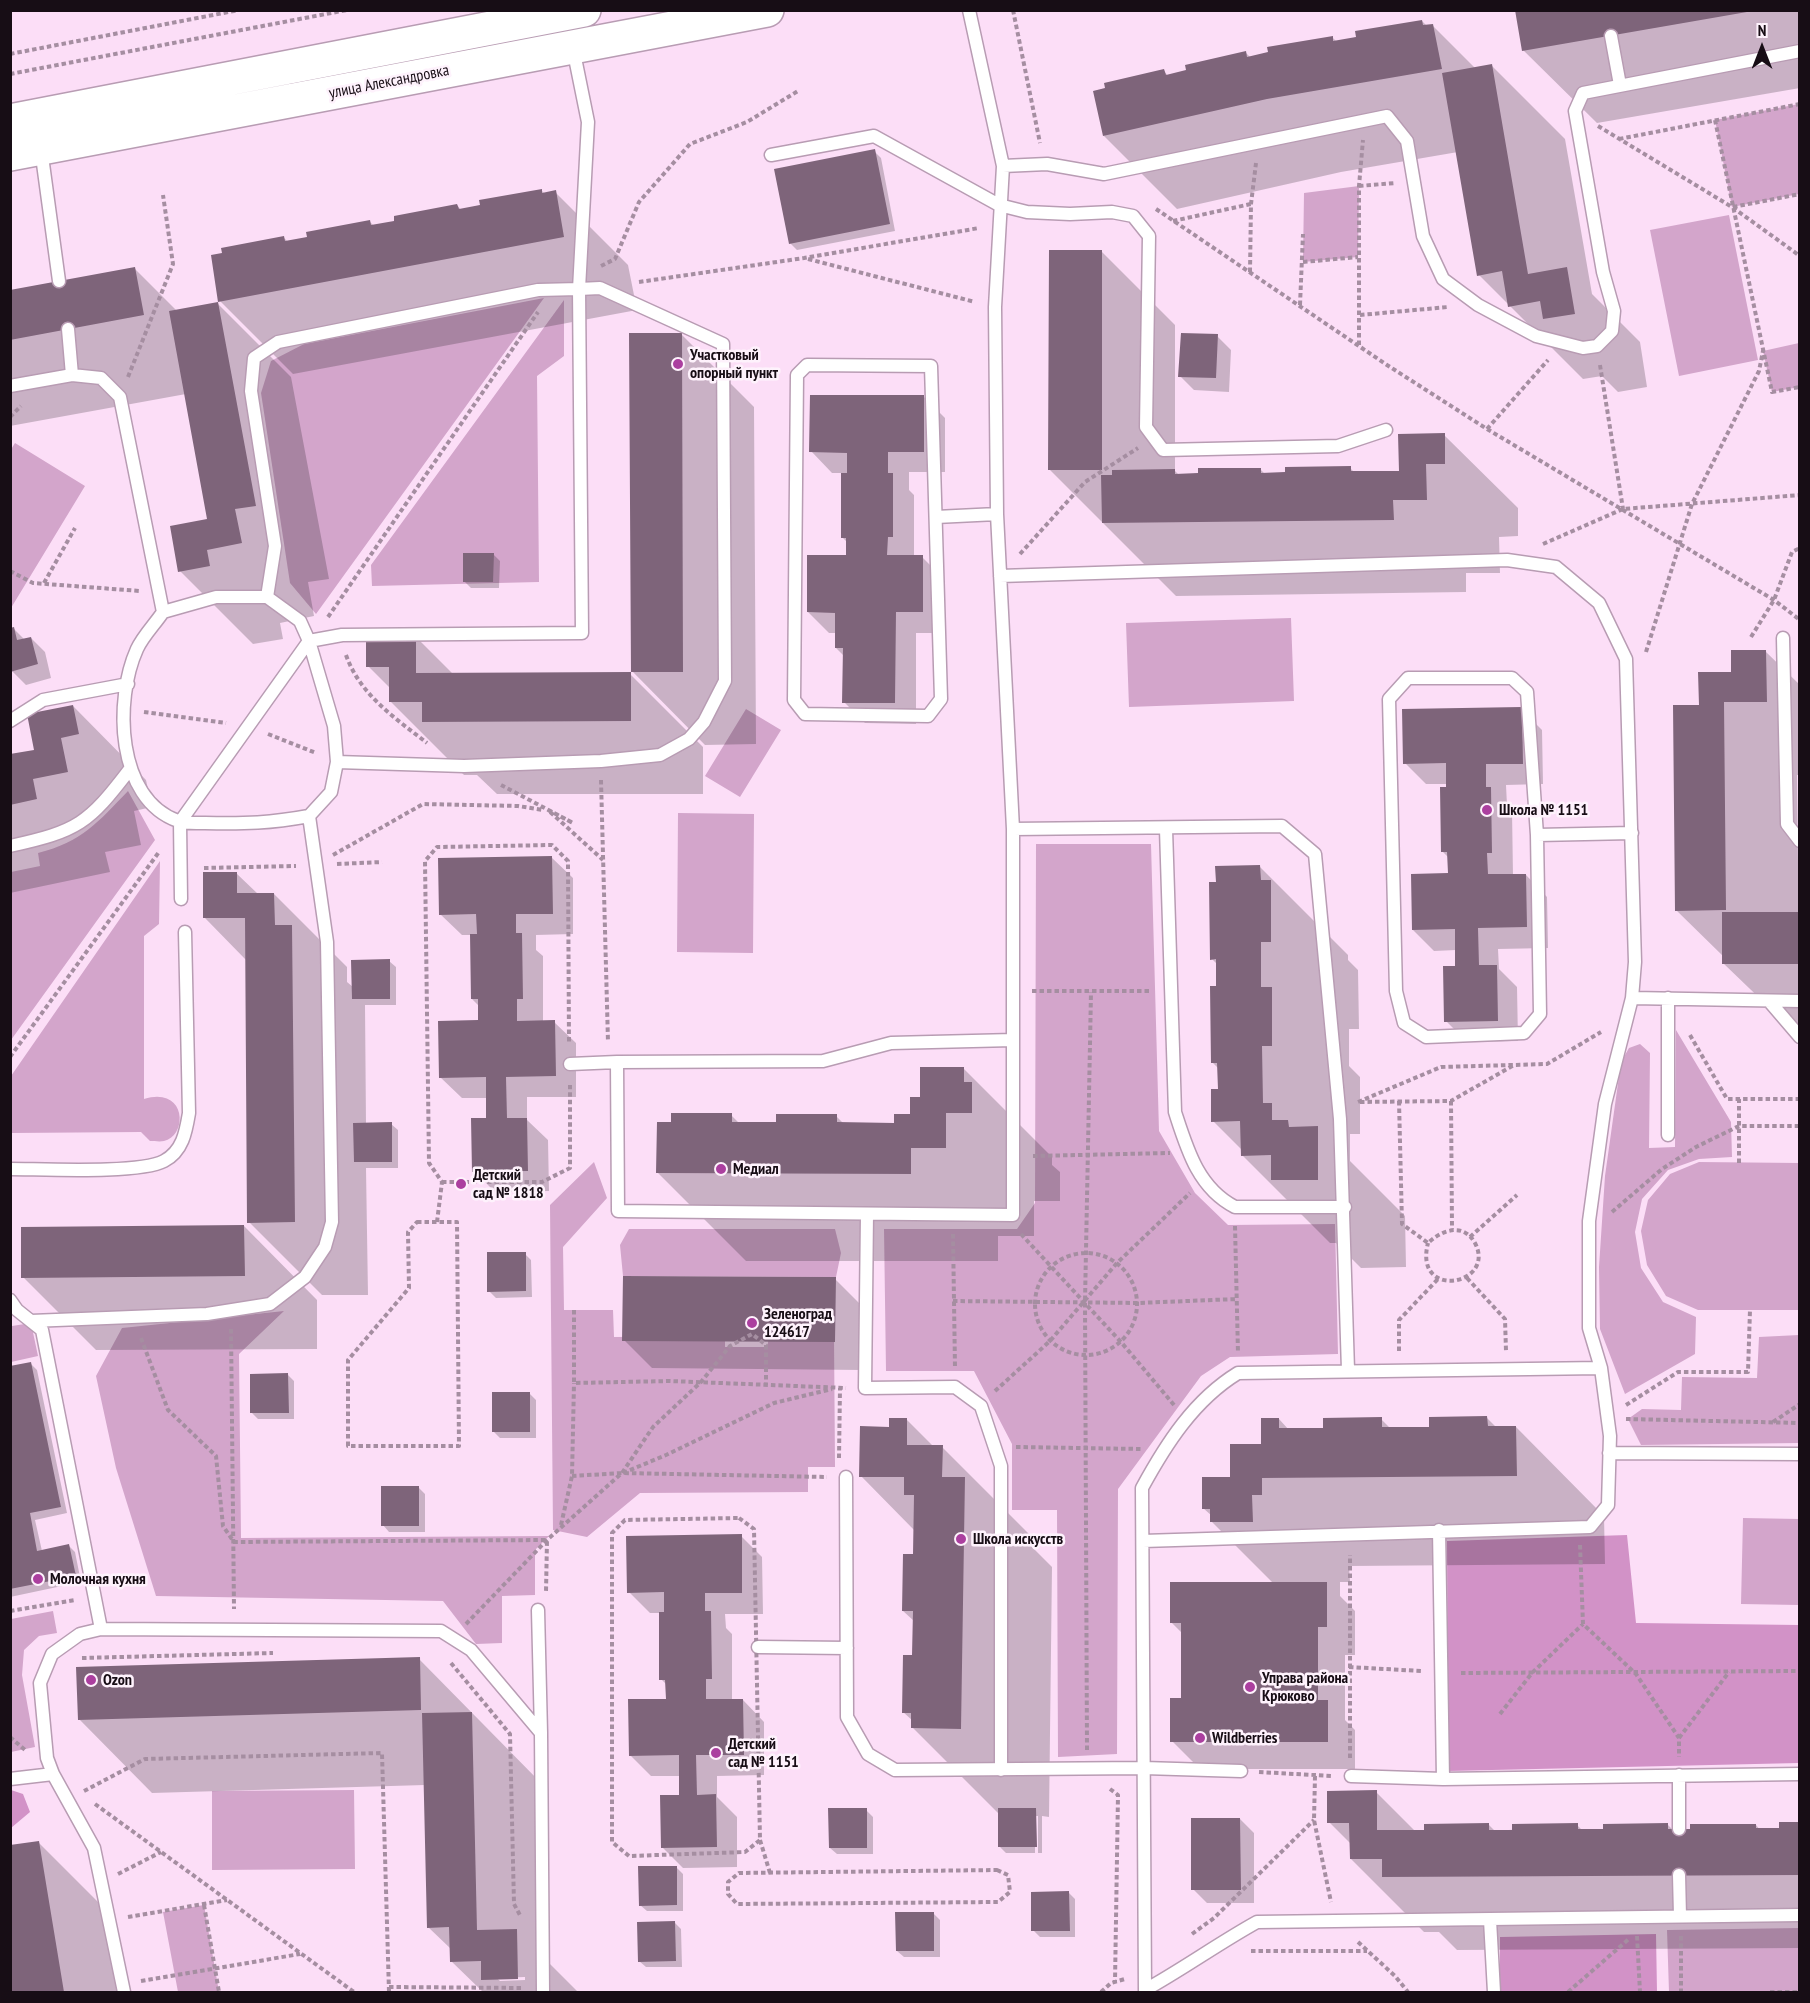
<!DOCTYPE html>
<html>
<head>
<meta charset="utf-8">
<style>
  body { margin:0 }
  #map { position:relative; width:1810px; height:2003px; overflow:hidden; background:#fcdef7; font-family:"PT Sans Narrow",sans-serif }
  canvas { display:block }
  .frame { position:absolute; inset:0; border:12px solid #170d15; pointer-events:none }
  .north { position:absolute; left:1732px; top:18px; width:60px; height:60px; -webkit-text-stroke:4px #fef2fc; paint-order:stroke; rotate:0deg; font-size:16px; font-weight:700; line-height:24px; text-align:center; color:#170d15 }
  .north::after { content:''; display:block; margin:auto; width:21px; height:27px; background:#170d15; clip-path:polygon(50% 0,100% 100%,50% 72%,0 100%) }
</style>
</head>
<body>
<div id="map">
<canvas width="1810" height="2003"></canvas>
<div class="frame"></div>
<div class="north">N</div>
</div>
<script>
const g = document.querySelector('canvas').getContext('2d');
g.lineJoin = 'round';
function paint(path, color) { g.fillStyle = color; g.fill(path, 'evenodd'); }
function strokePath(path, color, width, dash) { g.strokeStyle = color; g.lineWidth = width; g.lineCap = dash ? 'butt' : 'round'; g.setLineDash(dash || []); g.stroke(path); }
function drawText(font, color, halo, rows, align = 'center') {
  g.font = font + ' "PT Sans Narrow",sans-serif'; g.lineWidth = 5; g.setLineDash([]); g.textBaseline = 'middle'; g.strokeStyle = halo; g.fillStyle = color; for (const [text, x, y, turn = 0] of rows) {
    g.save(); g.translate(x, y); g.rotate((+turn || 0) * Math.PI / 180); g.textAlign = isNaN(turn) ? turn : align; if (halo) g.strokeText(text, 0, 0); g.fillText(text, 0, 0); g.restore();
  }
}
paint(new Path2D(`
  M1799,104V194L1732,207L1715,120Z
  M1359,186L1358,257L1303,262L1304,193Z
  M1729,215L1758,360L1679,376L1650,230Z
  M544,298L316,614L290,583L261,393L271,361L304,344Z
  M564,300V356L537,376L539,582L372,586L371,565Z
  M1799,343V387L1772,392L1763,351Z
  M15,443L85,486L11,608L10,451Z
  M1291,618L1294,701L1129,707L1126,623Z
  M746,709L781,730L740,797L705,776Z
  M128,791L155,840L11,1040V872L40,866L38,853C82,842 98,822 128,791Z
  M678,813L754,814L753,953L677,952Z
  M1036,844H1151L1159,1131L1195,1193L1228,1225L1335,1224L1338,1354L1230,1357L1201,1376L1118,1489L1117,1754L1058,1757L1057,1510H1012V1444L974,1371H886L884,1229H1017L1035,1203Z
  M160,861L159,924L144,936V1099C187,1086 188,1136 164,1141C160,1142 154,1141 150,1141L141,1132L11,1133V1076Z
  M1676,1030L1731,1122L1732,1157L1699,1159L1668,1170L1642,1199L1635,1232L1641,1268L1663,1302L1696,1317L1695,1354L1625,1394L1600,1329L1599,1267L1605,1176L1621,1062L1629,1048L1640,1044L1650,1053L1649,1148L1675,1147Z
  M594,1162L607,1198L563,1247L564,1310H613L614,1337L725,1336V1347H768V1336L834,1335L835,1467H808V1492L640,1493L587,1537L553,1530L550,1205Z
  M1699,1162L1799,1163V1310H1698L1666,1296L1647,1265L1641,1231L1648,1200L1670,1174Z
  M629,1229H835L841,1253L836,1277L623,1276L620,1245Z
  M284,1311L239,1354L241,1538L549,1536L535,1550V1595L502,1596V1643L476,1644L443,1601L156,1596L116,1468L96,1376L122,1328Z
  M31,1323L38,1356L11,1362L10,1324L12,1326Z
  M1799,1335V1443L1641,1445L1628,1419L1642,1409L1681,1410L1682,1377L1757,1378L1759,1337Z
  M1743,1518L1799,1519V1605L1741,1604Z
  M53,1611L57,1633L39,1636L24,1650L22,1675L35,1747L11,1752V1619Z
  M354,1790L355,1869L212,1870V1791Z
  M204,1905L219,1992H178L163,1912Z
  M1799,1928V1992H1669L1667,1930Z`), '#d3a5cb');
paint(new Path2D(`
  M1627,1535L1636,1623L1799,1625V1763L1448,1771L1447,1541Z
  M11,1790L23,1794L30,1812L11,1828Z
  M1656,1934L1657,1992H1500V1937Z`), '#d292c7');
paint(new Path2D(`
  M1516,10H1800V88L1597,123L1523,50Z
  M1422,21L1427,26L1432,25L1476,69L1492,66L1565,139L1592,294L1640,342L1647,387L1618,392L1602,376L1583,379L1479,275L1458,152L1341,172L1177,209L1104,136L1164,71L1168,76L1246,53L1250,57L1332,37L1337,42Z
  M874,151L881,158L895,231L797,250L790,243Z
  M541,190L545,194L555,192L628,265L637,310L293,374L220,301L284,238L288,242L370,222L374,226L396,222L457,205L461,210Z
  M1101,251L1175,325V471L1179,475L1260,469L1265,474L1350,468L1355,473L1400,472L1444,435L1518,508V536L1499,537L1500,573H1466V592L1176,596L1050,470Z
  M135,269L177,311L218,304L291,377L329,579L308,582L314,616L280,623L283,639L253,644L180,571L209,520L186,394L10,426V292Z
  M681,334L754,407L756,744L705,745L632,671Z
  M1217,336L1231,350L1229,392L1194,390L1180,376Z
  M924,397L945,418V472H909V490L914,495V557H922L943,578V633H916V724L865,723L844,702V656L836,648V633H829L808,612L848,557V543L842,537L843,473H832L811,451Z
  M493,554L500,561L499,588H471L464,581Z
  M14,629L25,640L31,638L45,652L51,678L26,685L12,671Z
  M415,636L453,674H630L703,747V794H497L477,775H464L391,702V689L368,666Z
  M1765,651L1800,685V775H1797L1800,1037L1724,964V957L1677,911L1700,706L1732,674Z
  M73,706L146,780L152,807L134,811L141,845L105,852L110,872L10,893V756L36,751Z
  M1521,709L1542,730L1543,784L1506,785L1507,805L1512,810L1513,876L1526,875L1547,897L1548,948L1498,949L1499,969L1517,987L1518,1041L1467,1042L1446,1021L1457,967L1456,950L1434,951L1413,930L1449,875V858L1442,851L1448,784H1426L1405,763Z
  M551,857L573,878V934L536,935V950L543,956V1022H554L576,1043V1097H527V1120L548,1140L549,1191L495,1192L474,1171L488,1119L487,1098H462L440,1077L479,1022V1006L472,999L471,935H462L440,914Z
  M1260,867L1348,955V960L1358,970L1359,1029H1349V1066L1360,1077V1134H1350V1161L1405,1216L1406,1267L1361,1268L1336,1243H1330L1242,1155V1150L1213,1121L1219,1090V1069L1212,1062L1218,988V965L1212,959L1217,884Z
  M236,873L258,894H274L347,967V982L353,987L389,961L396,967V1005H365L366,1124H391L398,1130V1168H366L368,1295H322L249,1222L246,960L205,918Z
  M964,1069L1052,1157V1165L1060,1172V1201H1034V1236H998V1261H746L658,1173L672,1123L731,1115L740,1124H777L836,1116L844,1124H896L912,1115L922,1099Z
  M244,1226L317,1300V1349L96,1350L23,1277Z
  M525,1254L531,1260L532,1297L496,1298L489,1291Z
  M835,1279L863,1307V1370L652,1368L624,1340Z
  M30,1363L37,1370L67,1513L35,1520L42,1551L69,1546L75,1552L81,1582L10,1597V1368Z
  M288,1375L294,1381V1419H258L252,1413Z
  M529,1393L536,1400V1438H500L493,1431Z
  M1487,1418L1497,1428L1516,1427L1604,1516L1605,1564L1349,1566L1350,1582H1340V1596L1355,1611V1655H1345V1720L1355,1730V1769H1200L1172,1741L1182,1699V1633L1171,1622L1273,1583L1212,1522V1516L1203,1508L1263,1446L1279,1419L1289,1430L1324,1429L1381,1419L1391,1429L1430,1428Z
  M907,1420L934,1447H942L1030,1535V1545L1052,1567L1049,1817L1042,1816V1853H1038V1816H1035V1853H1006L1000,1847L999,1814L913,1728V1721L903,1712L914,1656V1621L903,1611L915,1556V1531L861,1476L890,1428Z
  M419,1488L425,1494V1532H389L383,1525Z
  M741,1536L762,1557L763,1614H725L726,1628L732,1634V1701L743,1700L764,1722V1775L717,1776V1797L737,1817V1867L683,1868L662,1847L681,1797L680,1776H651L630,1755L667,1700V1685L661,1679L660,1613H650L629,1592Z
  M419,1659L545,1787L549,1963L578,1992H483L451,1961V1949L428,1927L425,1785L152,1793L79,1719ZM525,1977V1980L500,1981L497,1978Z
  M1376,1792L1415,1831L1489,1825L1495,1831L1577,1825L1583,1831L1668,1825L1673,1830L1756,1825L1760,1830H1781L1800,1823V1948L1457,1950L1439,1932H1424L1351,1859V1844L1329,1822Z
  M866,1810L873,1817V1854H837L830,1848Z
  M1240,1819L1254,1833V1903H1207L1193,1889Z
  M38,1842L111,1915L124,1992H11L10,1847Z
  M676,1867L683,1874V1911H647L640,1905Z
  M1069,1893L1075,1899V1937H1040L1033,1930Z
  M933,1913L940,1920V1957H904L897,1951Z
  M675,1923L681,1929L682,1967H646L639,1961Z`), '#0003');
paint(new Path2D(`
  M1515,10H1747V12L1522,51Z
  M1422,20L1423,25L1433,24L1442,69L1267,99L1103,136L1093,91L1105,88L1104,83L1164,69L1166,75L1186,70L1185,65L1246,51L1247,57L1268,52L1267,47L1333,36V41L1356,37L1355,31Z
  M1492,64L1528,274L1567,267L1575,314L1543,319L1540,301L1508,307L1502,271L1477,276L1442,73Z
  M875,149L890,224L789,244L774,169Z
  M542,189V193L556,190L564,237L218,302L211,255L222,253L221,248L284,236L285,241L307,237L306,232L370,220L371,225L394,221V216L457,204L459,209L480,205L479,200Z
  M1049,250H1102V470H1048Z
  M135,267L144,315L10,340V290Z
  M218,302L256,506L235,509L242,543L207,550L210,566L178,572L170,526L207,519L169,311Z
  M629,333H682L683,672H631V721L422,722V702H389V667H366V635H416V673L631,672Z
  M1181,333L1218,334L1216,378L1178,377Z
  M810,395H924V452H888V473H893V537H888L887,555H923V612H896L895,703H842L843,648H835V613L807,612V555H846V538H841V473H847V453L809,452Z
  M1445,433V464H1426L1427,500H1393L1394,520L1102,523L1101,475H1112V470L1175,469V474L1198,473V468H1261V473L1285,472V467L1351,466V471H1399L1398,434Z
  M463,553H494L493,582H463Z
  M14,627L17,640L31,637L38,664L10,672V628Z
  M1731,650H1766L1767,702H1724L1726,910L1675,911L1673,705H1699L1698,672H1731Z
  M73,705L79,734L61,738L68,772L33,779L37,799L10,805V754L34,750L27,714Z
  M1522,707L1523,764H1486V787H1491L1492,853H1487L1488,874H1526L1527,927L1478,928L1479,965H1497L1498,1021L1444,1022L1443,966H1455V929L1412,930L1411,874L1448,873L1447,852H1441L1440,787H1446V763L1403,764L1402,709Z
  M552,856L553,914H516V933H522L523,999H517V1021L555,1020L556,1076L506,1077L507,1118H527L528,1171L472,1172L471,1118H486V1077L439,1078L438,1021L478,1020V999H471L470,934H477L476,914L439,915L438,858Z
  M1260,865L1261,880H1271V942H1261V987H1272V1046H1262L1263,1103H1272V1120H1288L1289,1127L1318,1126V1180H1271V1155L1241,1156L1240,1121L1211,1122V1089H1218L1217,1063H1211L1210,986H1216V959L1210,960L1209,882H1216L1215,866Z
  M203,872H237V893H274L275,925H292L295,1222L247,1223L245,918H203Z
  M1722,912H1800V964H1722Z
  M390,959V999H352L351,960Z
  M920,1067H964V1082H972V1113H946V1148H911V1174L656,1173L657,1122H671V1113H732V1122H776V1114H837V1122L894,1123V1114H910V1097H920Z
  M392,1122V1162H354L353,1123Z
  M244,1225L245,1276L21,1278V1227Z
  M487,1252H526V1291L487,1292Z
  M623,1276L836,1277L835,1342L622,1341Z
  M31,1362L61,1507L30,1513L37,1551L69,1544L76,1576L10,1589V1366Z
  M288,1373L289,1413H250V1374Z
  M492,1392H530V1432H492Z
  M1487,1416L1488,1426H1516L1517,1476L1262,1478V1495H1252L1253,1522H1210V1509H1202V1477H1230V1444H1261V1418H1279V1428H1323V1418L1382,1417V1427H1429V1417Z
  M889,1418H907V1445H943L942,1477H965L961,1729L911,1728V1713H902L903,1655H912L913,1611H902L903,1554H913L914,1495H904V1477H859L860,1426L889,1427Z
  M381,1486H419V1526H381Z
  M742,1534V1593H705V1611H711L712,1679H706V1699H743L744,1755H696L697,1795L716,1794L717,1847L661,1848L660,1795H679V1755L629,1756L628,1699H666L665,1680H659V1612H664V1592L627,1593L626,1536Z
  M1170,1582H1327V1627H1318V1700H1328V1742H1170V1698H1181V1623H1170Z
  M420,1657L421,1710L78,1720L76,1667Z
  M472,1712L477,1930L517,1929L518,1979L481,1980V1961L450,1962L449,1927L427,1928L422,1713Z
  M1377,1790V1830H1424V1824L1489,1823V1830H1512V1824L1578,1823V1829H1603V1824L1668,1823V1829H1690V1824H1756V1828H1779V1822H1800V1875L1382,1877V1859H1350L1349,1823H1327V1791Z
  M828,1808H867V1848H829Z
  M998,1808H1036L1037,1847H998Z
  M1191,1818H1240L1241,1890H1191Z
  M39,1841L64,1992H10V1845Z
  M638,1866H677V1905L639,1906Z
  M1069,1891L1070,1931H1031V1892Z
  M895,1912H934V1951H896Z
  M675,1921L676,1961L638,1962L637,1922Z`), '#7e647a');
const service = new Path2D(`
  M969,10L1003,166L995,307L997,514L1013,829V1215L618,1211L617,1062L823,1061L891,1043L1013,1040
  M1611,36L1620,85
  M41,149L59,281
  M771,155L874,136L999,205L1027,212L1070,214L1112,212L1133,216L1149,236L1146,427L1163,450L1338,446L1386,430
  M1003,166L1047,164L1104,174L1387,116L1407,141L1423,236L1443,279L1478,305L1536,336L1583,348L1597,346L1612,331L1614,311L1603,272L1575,111L1583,93L1800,51
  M68,329L72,375
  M807,365L931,366L941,699L928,716L805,714L794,700L797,375Z
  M10,386L72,375L101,378L120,397L163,612
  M936,517L997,514
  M1000,576L1507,560L1556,567L1599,603L1626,659L1635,962L1632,998L1605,1104L1589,1221V1328L1601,1368L1610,1436L1608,1505L1590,1527L1143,1541
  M1783,638L1787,824L1800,841
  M1408,678H1512L1527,692L1537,835L1540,1014L1524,1033L1426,1037L1404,1023L1396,991L1389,699Z
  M10,721L43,700L128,684
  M309,816C271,823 245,824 205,823C197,823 186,824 178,821C116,799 114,700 137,649C143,636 155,624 163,612L216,597H267L275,546L251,391L254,358L278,342L538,290L579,289L582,633L342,635L309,641L334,726L337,762
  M1013,829L1282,826L1315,854L1340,1119L1348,1370
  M1166,829L1175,1112C1187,1149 1198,1188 1235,1207H1345
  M1537,835L1632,833
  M10,846C78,831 88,824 130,769
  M181,899L180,822L309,641L300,621L267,597
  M1632,998L1800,1001
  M1770,1002L1800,1037
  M570,1064L617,1062
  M1668,1135V998
  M10,1169C42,1169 140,1174 164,1161C183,1151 186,1131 189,1113L185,932
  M867,1214L865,1388L955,1387L981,1406L1001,1466V1770
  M10,1300L17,1310L42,1330L101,1629
  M31,1321L207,1314L270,1304L305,1277L325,1247L332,1222L327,942L309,816L331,792L337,762L464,766L601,761L660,755L689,739L704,722L725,681L723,344L600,288L579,289L588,122L573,48
  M1609,1453L1800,1454
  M846,1477L847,1717L868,1754L895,1770L1144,1768L1241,1771
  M1439,1530L1443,1779
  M758,1647L847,1648
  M541,1733L543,1992
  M53,1774L47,1758L40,1683L52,1654L80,1634L101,1629L441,1631L471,1650L541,1733L538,1610
  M1679,1775V1829
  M1351,1776L1443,1779L1800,1774
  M10,1779L53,1774L94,1848L124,1992
  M1679,1875L1680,1916
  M1490,1920L1494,1992
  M1145,1990C1183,1969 1219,1943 1257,1922L1800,1915
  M1145,1992L1142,1488C1166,1444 1194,1400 1238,1373L1601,1368`);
const secondary = new Path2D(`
  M10,121L584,10
  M10,154L767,10`);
strokePath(service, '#b89cb3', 15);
strokePath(secondary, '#b89cb3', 36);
strokePath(new Path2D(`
  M1013,10L1040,143
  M10,54L239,10
  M10,74L347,10
  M1715,120L1772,392L1800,387
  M1598,126L1732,207L1800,256
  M1619,139L1800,104
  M1359,186L1395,183
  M1733,207L1800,194
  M1156,209L1387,365L1487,429L1774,600L1800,620
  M1173,221L1251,204
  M808,259L975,302
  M1303,262L1358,257
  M601,266L615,259L639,202L690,144L747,122L798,91
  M1250,272L1251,204L1256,163
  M639,282L804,258L979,228
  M1300,305L1303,234
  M1360,315L1448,307
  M1359,345V186L1363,140
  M1600,365L1623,509
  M128,377L173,264L163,195
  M10,417L21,406
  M1487,429L1548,360
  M1543,544L1623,509L1800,495
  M1020,554L1085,482L1138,448
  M10,571L33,583L140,591
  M44,583L75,528
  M328,617L538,312
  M1751,637L1774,600L1792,552L1800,548
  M1646,652L1692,504L1759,371L1763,351
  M346,655C360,695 395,718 427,743
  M144,712L226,723
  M268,734L316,753
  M601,780L608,1042
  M501,785L573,823L548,810L603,860
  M333,855L423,804L518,806L543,810
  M337,864L382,862
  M204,868L296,866
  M1032,991H1151
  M1690,1035L1727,1099H1800
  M10,1057L159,852
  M1399,1101L1402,1224L1428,1243C1442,1230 1463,1222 1475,1243C1497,1285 1413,1301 1428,1243
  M1451,1101L1452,1229
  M1358,1102L1441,1067L1547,1064L1601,1032
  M1360,1102L1451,1101L1514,1065
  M1033,1156L1170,1153
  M1739,1163V1099
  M442,1182H542L570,1168V1085
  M1612,1212L1662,1169L1696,1147L1739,1126H1800
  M417,1222H457L459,1446H348V1360L409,1288L408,1232Z
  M437,1222L442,1182L429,1163L425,861L437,847L552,845L568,861L569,1044
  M1235,1226L1238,1353
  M953,1234L955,1368
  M1021,1234L1121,1342L1174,1405
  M1470,1237L1517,1195
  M1035 1304a51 51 0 1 1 102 0a51 51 0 1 1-102 0Z
  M1467,1278L1505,1319L1506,1351
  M953,1301L1138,1303L1237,1299
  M574,1310V1383L670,1381L846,1388
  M231,1329L234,1609
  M141,1338L168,1410L216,1456L223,1526L234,1542L547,1540L546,1592
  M1399,1351V1320L1438,1279
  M995,1391L1050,1341L1117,1263L1190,1193
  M1626,1405L1678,1372H1748L1750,1310
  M1626,1419L1800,1423
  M1773,1422L1800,1404
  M1016,1447L1141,1449
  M839,1458L840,1388
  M623,1473L666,1455L774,1403L832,1389
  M572,1476L622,1473L827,1477
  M739,1518L754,1529L760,1840L745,1852L629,1856L612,1842V1533L625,1520Z
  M561,1525L572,1476L574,1383
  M1580,1545L1583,1624L1636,1674L1679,1738V1757
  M10,1611L75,1600
  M466,1624L547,1540L622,1473L653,1427L701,1382L730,1346L752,1334L766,1345V1385
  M82,1658L273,1653
  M451,1663L510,1734L514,1904L521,1917
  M1349,1667L1421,1671
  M1461,1673L1800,1671
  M1500,1714L1532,1673L1583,1624
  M10,1737L25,1750
  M1679,1738L1729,1672
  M1087,1750L1085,1302L1091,992
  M1350,1758V1555
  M1259,1772L1332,1776
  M1315,1776L1314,1820L1331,1902
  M1110,1789L1118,1795L1115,1982
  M84,1791L145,1759L382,1753L389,1992
  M95,1804L354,1992
  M760,1840L770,1873
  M997,1870L1008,1875L1010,1892L998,1902L737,1904L728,1894V1882L739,1873Z
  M118,1874L161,1852
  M204,1905L219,1992
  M128,1917L227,1900
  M1192,1934L1214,1918L1314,1820
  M1637,1936L1640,1992
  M1681,1936V1992
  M1358,1942L1395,1976L1408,1992
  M1251,1951H1367
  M141,1981L300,1954
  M389,1987L523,1988
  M1101,1992L1111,1983L1125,1979
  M1568,1992L1630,1938
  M1770,1992H1800`), '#a58ea1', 4, [4.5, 3]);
strokePath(service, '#fff', 12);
strokePath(secondary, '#fff', 33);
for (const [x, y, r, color] of [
  [678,364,6,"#ab3f9f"],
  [1487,810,6,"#ab3f9f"],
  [721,1169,6,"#ab3f9f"],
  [461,1184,6,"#ab3f9f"],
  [752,1323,6,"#ab3f9f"],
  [961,1539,6,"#ab3f9f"],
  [38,1579,6,"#ab3f9f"],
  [91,1680,6,"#ab3f9f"],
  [1250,1687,6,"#ab3f9f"],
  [1200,1738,6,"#ab3f9f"],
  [716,1753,6,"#ab3f9f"]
]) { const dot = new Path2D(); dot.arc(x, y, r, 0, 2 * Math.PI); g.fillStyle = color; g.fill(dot); strokePath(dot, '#fef2fc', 2); }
drawText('16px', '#170d15', '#fef2fc', [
  ["улица Александровка",389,82,-11]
]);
drawText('bold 16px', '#170d15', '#fef2fc', [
  ["Участковый",690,355],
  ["опорный пункт",690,373],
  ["Школа № 1151",1499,810],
  ["Медиал",733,1169],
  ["Детский",473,1175],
  ["сад № 1818",473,1193],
  ["Зеленоград",764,1314],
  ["124617",764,1332],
  ["Школа искусств",973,1539],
  ["Молочная кухня",50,1579],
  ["Управа района",1262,1678],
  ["Крюково",1262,1696],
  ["Ozon",103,1680],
  ["Wildberries",1212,1738],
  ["Детский",728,1744],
  ["сад № 1151",728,1762]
], 'left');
</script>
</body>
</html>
